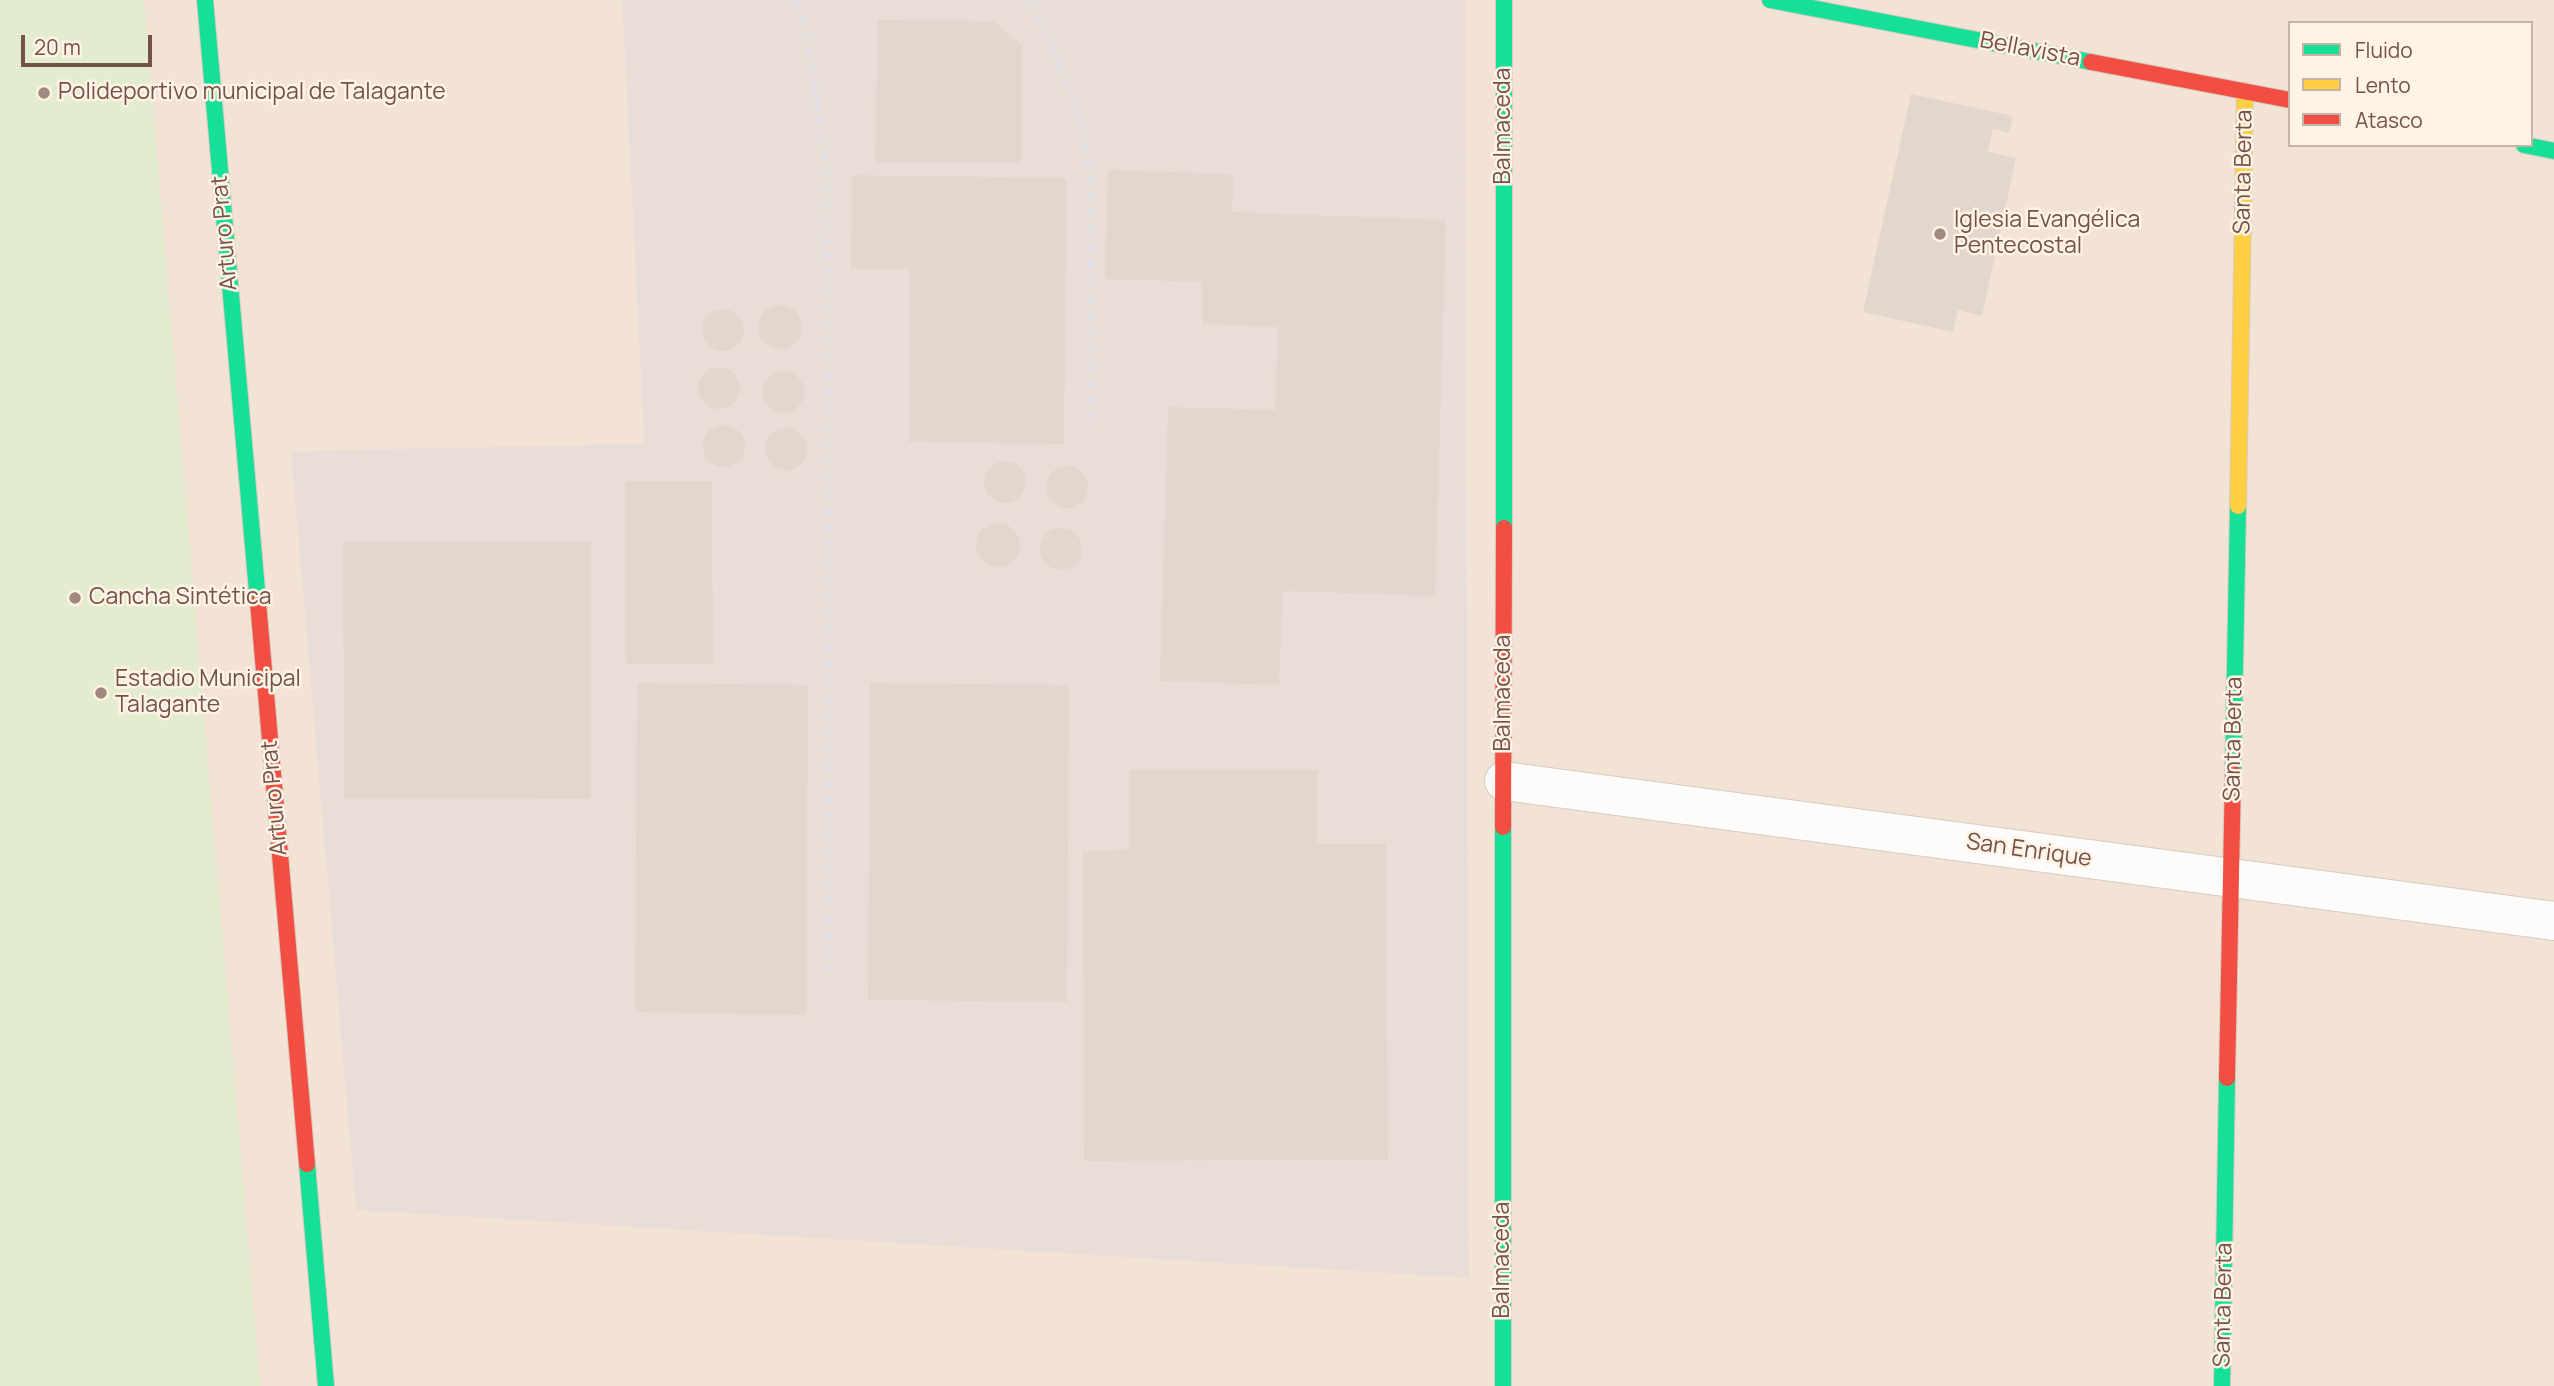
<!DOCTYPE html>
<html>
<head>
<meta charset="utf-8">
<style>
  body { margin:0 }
  #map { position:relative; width:2554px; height:1386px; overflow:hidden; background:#f6eee5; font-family:Manrope,sans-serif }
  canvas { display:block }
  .legend { position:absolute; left:2288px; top:21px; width:245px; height:126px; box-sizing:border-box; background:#fff3e5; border:2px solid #c7b3a5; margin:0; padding:9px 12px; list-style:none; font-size:21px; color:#745346 }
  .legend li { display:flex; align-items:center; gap:14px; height:35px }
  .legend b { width:35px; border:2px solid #c7b3a5 }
  .scale { position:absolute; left:21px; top:35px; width:131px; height:32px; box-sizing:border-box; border:4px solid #745346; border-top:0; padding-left:9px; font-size:21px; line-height:24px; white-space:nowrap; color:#745346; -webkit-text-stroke:5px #fff3e5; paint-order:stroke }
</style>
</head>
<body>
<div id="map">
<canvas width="2554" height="1386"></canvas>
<ul class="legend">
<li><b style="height:9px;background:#16e098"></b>Fluido</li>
<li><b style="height:9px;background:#ffcf43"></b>Lento</li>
<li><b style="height:9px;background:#f24e42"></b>Atasco</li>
</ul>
<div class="scale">20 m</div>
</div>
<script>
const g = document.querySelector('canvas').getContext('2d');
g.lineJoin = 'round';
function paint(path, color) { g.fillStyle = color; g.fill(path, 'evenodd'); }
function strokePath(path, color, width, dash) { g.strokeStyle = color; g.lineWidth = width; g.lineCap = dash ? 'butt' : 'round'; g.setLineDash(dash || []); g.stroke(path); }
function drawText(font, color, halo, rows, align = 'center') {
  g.font = font + ' Manrope,sans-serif'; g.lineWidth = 5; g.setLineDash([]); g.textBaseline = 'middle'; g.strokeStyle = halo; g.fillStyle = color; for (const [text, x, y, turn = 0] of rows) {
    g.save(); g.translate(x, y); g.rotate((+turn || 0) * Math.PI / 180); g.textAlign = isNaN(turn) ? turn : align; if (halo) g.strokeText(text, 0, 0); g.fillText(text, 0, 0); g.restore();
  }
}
paint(new Path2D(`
  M0,0H622L644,445L291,451L1469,1278L1465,0H2554V1386H0ZM2290,23H2531V145H2290Z`), '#f2e3d5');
paint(new Path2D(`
  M622,0H1465L1469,1278L356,1210L291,451L644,444Z`), '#e9ded7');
paint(new Path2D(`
  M0,0H144L260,1386H0Z`), '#e3eccf');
paint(new Path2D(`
  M878,20L994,21L1022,46V163H875Z
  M1911,94L2013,116L2009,133L1993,129L1988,152L2016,158L1982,316L1958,310L1953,332L1863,312Z
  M1108,170L1234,174L1232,212L1446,220L1435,596L1283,591L1279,685L1160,681L1168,407L1275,410L1278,327L1202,324V282L1105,279Z
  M852,175L1067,178L1064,444L909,442L910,269H851Z
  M758 327a22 22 0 1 1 44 0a22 22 0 1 1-44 0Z
  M702 330a21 21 0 1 1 42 0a21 21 0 1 1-42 0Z
  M698 388a21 21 0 1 1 42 0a21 21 0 1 1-42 0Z
  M762 392a21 21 0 1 1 42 0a21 21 0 1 1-42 0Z
  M703 446a21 21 0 1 1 42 0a21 21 0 1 1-42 0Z
  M765 449a21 21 0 1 1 42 0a21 21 0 1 1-42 0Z
  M984 482a21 21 0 1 1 42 0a21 21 0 1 1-42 0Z
  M1046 487a21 21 0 1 1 42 0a21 21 0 1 1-42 0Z
  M625,481H712L713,664H626Z
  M976 545a22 22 0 1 1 44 0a22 22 0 1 1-44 0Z
  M1040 549a21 21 0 1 1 42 0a21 21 0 1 1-42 0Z
  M343,541H591V799L344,798Z
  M637,683L808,685L806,1015L635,1012Z
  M870,683L1069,685L1067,1002L868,1000Z
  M1129,770H1317V844H1386L1388,1160L1084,1161L1083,851L1129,850Z`), '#e2d6cd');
const street = new Path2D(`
  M1504,781L2554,921`);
const fast = new Path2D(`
  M205,0L258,602
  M1770,0L2091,62
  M2524,145L2554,151
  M1504,528V0
  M2233,773L2238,506
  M307,1164L326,1386
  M1503,1386V827
  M2222,1386L2227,1078`);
const slow = new Path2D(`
  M2238,506L2245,91`);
const jam = new Path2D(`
  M2091,62L2290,100
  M258,602L307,1164
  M1503,827L1504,528
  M2227,1078L2233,773`);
strokePath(street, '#d7cbc3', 40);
strokePath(fast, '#d6cac2', 18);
strokePath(slow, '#d6cac2', 18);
strokePath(jam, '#d6cac2', 18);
strokePath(street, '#fefcfb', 38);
strokePath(fast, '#16e098', 16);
strokePath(slow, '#ffcf43', 16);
strokePath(jam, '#f24e42', 16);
strokePath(new Path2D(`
  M794,0L805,26L826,164L829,971
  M1027,0L1044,28L1080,117L1090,173L1092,424`), '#e3e0e3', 5, [10, 7]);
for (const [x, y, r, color] of [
  [44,93,7,"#a2897e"],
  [1940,234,7,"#a2897e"],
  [75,598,7,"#a2897e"],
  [101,693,7,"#a2897e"]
]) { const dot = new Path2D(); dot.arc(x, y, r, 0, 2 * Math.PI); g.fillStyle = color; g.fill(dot); strokePath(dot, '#fff3e5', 2.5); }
drawText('23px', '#745346', '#fff3e5', [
  ["Bellavista",2030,50,11],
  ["Balmaceda",1504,126,-90],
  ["Santa Berta",2244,172,-89],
  ["Arturo Prat",225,233,-95],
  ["Balmaceda",1504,693,-90],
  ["Santa Berta",2234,739,-89],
  ["Arturo Prat",275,798,-95],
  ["San Enrique",2029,851,8],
  ["Balmaceda",1503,1260,-90],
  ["Santa Berta",2224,1305,-89]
]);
drawText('23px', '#745346', '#fff3e5', [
  ["Polideportivo municipal de Talagante",58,93],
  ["Iglesia Evangélica",1954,221],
  ["Pentecostal",1954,247],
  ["Cancha Sintética",89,598],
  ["Estadio Municipal",115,680],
  ["Talagante",115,706]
], 'left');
</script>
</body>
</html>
